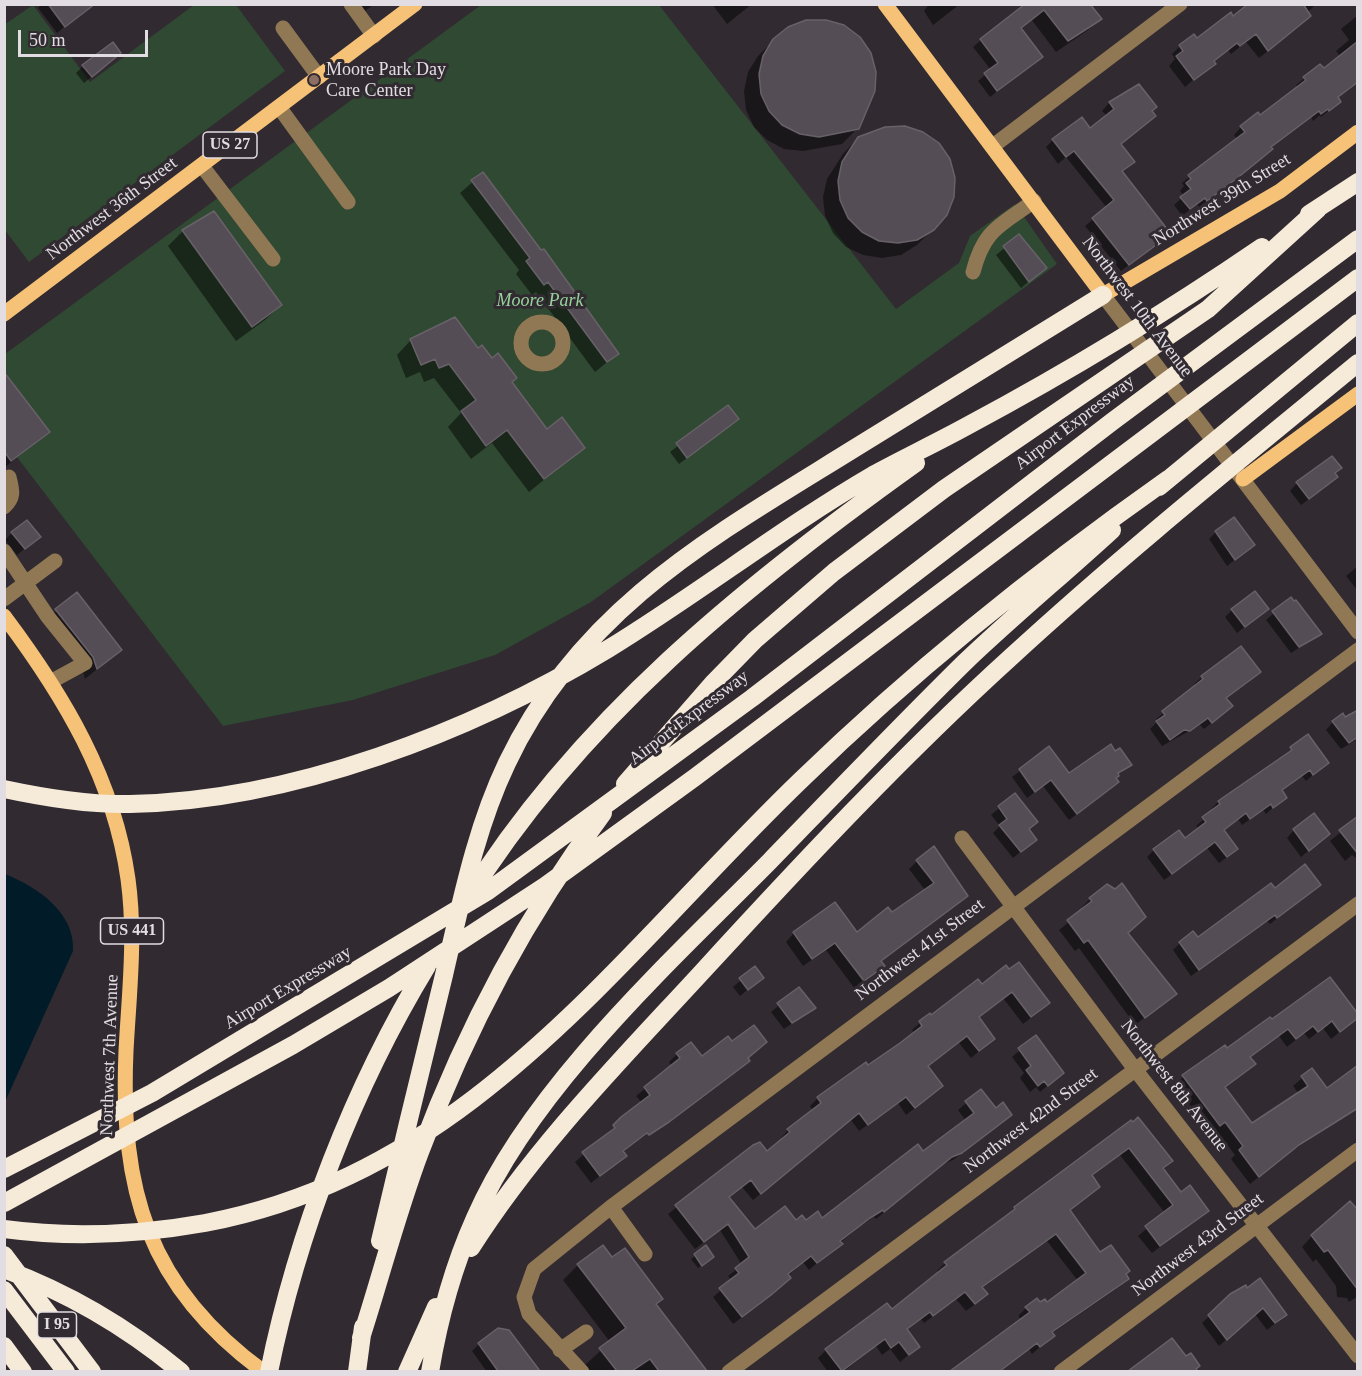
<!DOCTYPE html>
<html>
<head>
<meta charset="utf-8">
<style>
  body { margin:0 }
  #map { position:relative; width:1362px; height:1376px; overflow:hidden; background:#312b31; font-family:Georgia,serif }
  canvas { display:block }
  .frame { position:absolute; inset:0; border:6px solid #e1dde2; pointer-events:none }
  .scale { position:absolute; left:18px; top:30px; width:130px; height:27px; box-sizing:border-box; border:3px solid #e1dde2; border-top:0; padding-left:8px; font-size:18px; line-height:21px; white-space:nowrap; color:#e1dde2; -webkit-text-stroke:4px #312b31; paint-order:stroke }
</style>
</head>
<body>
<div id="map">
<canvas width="1362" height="1376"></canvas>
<div class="frame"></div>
<div class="scale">50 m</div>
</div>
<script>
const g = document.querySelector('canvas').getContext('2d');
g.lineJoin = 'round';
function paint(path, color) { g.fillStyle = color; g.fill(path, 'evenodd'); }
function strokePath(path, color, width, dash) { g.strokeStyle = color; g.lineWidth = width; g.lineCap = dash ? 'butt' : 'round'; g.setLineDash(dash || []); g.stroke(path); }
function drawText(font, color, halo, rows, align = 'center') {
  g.font = font + ' Georgia,serif'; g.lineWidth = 6; g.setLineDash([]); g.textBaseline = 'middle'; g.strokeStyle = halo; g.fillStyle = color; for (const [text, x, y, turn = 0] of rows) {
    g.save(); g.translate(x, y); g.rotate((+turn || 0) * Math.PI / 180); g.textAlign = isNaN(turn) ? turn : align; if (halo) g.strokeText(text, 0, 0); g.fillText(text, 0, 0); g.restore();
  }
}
paint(new Path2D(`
  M33,5L90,82L194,5H236L285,71L29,262L5,230L4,25Z
  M481,5H659L896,309L959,263L970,236L1015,204L1057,264L591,602L495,655L353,700L223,726L17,457L49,432L5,372V354Z`), '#304932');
paint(new Path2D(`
  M5,874C37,887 75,912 73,951L5,1102Z`), '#021b29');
paint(new Path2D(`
  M41,4H78L83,11L57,33L38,8Z
  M344,4H374L355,19Z
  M712,4H752L727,24Z
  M960,4L933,25L924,11L929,4Z
  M1041,4L1100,19L1088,30L1056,52L1031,19L1020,29L1041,57L990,97L978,81L991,70L973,47L981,40Z
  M1250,4H1316L1307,13L1309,16L1301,25L1259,58L1246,42L1231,54L1228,50L1185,87L1169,66L1175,59L1172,54L1180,46L1196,40Z
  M1358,15V83L1336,98L1339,102L1321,117L1320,115L1313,121L1311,117L1270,148L1263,157L1199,207L1197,204L1182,216L1174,205L1184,196L1180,191L1184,186L1182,183L1237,139L1234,135L1241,127L1258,114L1260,117L1298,88L1296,85L1320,66L1323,70L1340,56L1336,51L1349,40L1341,29Z
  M774,40L858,128L842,144L803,151L784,149L767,140L754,127L746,110L744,91L748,72L758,56Z
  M112,60L84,83L76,73L83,66Z
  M1139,86L1154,116L1120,145L1133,162L1121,172L1169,234L1121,271L1085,226L1107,208L1066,157L1058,164L1046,147L1053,140L1089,130L1107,116L1102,111L1109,103Z
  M858,138L933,229L917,245L901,255L882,258L863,255L846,247L833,233L825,216L823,197L827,179L843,154Z
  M482,174L560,274L617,354L595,372L536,292L532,295L516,274L519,270L460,193Z
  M183,231L281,305L265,320L236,341L168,246Z
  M1019,236L1045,268L1021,288L996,255Z
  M411,340L478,350L491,360L511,383L546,431L583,448L529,492L492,443L471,459L448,427L461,413L434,378L424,382L420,372L406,378L397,355Z
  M4,374L48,432L4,468Z
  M728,407L729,426L679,464L670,452Z
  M1334,474L1336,477L1328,485L1301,505L1290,491L1297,483Z
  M1216,532L1253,545L1227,566L1209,539Z
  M12,533L39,537L17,555L5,540Z
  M1358,566V591L1346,576Z
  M76,594L120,650L85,679L82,668L44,622Z
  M1290,599L1320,634L1291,653L1266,620Z
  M1267,609L1237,633L1225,617L1232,610Z
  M1240,648L1252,679L1225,699L1224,713L1204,729L1200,725L1162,746L1150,729L1157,722L1156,719L1196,686L1194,684L1202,677Z
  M1358,712V739L1341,749L1326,730L1333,722Z
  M1307,736L1327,763L1306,781L1302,776L1281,791L1285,797L1266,814L1263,810L1242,825L1238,819L1222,831L1229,856L1219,863L1207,848L1164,880L1147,857L1154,850L1185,840L1199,830L1196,826L1213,811L1211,809L1218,802L1284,756Z
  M1049,749L1069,776L1115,753L1130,765L1117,775L1110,789L1069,820L1043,786L1027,798L1012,777Z
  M1015,795L1036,822L1028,830L1035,840L1013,858L993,833L1000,826L991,815Z
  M1358,818V859L1352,855L1345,861L1330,841Z
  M1294,830L1320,841L1301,857L1287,838Z
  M917,861L966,896L880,962L883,966L855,989L826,950L803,966L786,942L794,933L856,934L892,914L925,890L909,869Z
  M1319,885L1270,924L1267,921L1191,976L1173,950L1180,943L1198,939L1275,890Z
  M1090,899L1126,933L1175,994L1135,1025L1079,948L1075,951L1059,930L1084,910L1082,907Z
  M1006,967L1048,1003L1041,1010L1023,1024L1003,998L978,1018L993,1039L971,1058L959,1043L927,1067L933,1094L906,1115L898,1103L859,1131L851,1120L753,1200L742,1187L728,1198L755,1231L795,1222L822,1220L966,1121L958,1110L981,1091L995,1110L1011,1115L953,1160L943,1164L876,1219L874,1217L861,1225L809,1270L803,1262L762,1302L733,1324L713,1297L732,1281L728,1276L742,1265L720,1230L695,1249L668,1214L754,1147L767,1153L783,1140L781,1138L788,1130L813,1111L810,1106L818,1098L915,1034L912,1030L929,1015L931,1017L981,986Z
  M755,968L762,978L740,996L733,987Z
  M799,989L814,1008L784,1029L771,1012Z
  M1358,1017L1331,1039L1323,1028L1309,1039L1304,1033L1287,1047L1279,1036L1249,1058L1254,1064L1224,1088L1251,1125L1299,1094L1293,1086L1311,1070L1326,1090L1358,1067V1108L1289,1153L1250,1184L1231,1159L1235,1155L1215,1129L1211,1133L1175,1085L1183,1077L1271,1021Z
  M1036,1037L1054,1080L1040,1092L1036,1087L1030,1092L1020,1078L1024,1073L1012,1057Z
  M677,1054L701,1058L746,1059L739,1069L622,1152L625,1156L591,1183L575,1162L642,1103L636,1096L672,1067L669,1062Z
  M1131,1122L1171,1161L1162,1170L1180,1194L1207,1211L1152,1253L1138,1236L1165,1213L1120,1155L1091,1176L1098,1186L1069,1211L1100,1254L1127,1279L1119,1287L1051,1334L1053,1336L1032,1354L1029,1349L1000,1372H953L1022,1320L1018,1316L1026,1308L1047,1304L1078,1281L1047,1241L981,1288L978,1302L966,1311L956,1299L924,1323L921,1319L906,1330L918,1347L900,1362L890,1349L882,1355L876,1346L843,1372H828L818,1358L826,1350L891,1311L939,1273L937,1271L945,1263Z
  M1358,1213V1296L1349,1302L1347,1298L1337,1297L1336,1286L1316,1259L1313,1262L1302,1247L1312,1236Z
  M706,1248L709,1260L698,1268L691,1259Z
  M578,1265L655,1305L702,1368L698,1372H590L585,1365L610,1342L563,1280Z
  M1231,1295L1285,1315L1267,1330L1255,1314L1219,1346L1202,1323Z
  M508,1331L539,1372H487L472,1351L479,1344Z
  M1172,1340L1186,1358L1198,1366L1193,1372H1130Z`), '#0007');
const building = new Path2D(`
  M48,4H95L65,27Z
  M1025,4H1090L1102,19L1068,41L1044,10L1021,28L1043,57L997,91L984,73L998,63L980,39Z
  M1248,4H1303L1311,16L1268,51L1256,34L1240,46L1237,43L1214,61L1216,64L1194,80L1176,56L1183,51L1179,45L1194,34L1197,38L1231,12L1233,16Z
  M806,20H826L844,25L860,37L871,53L876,72L875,91L859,129L819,137L800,134L782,125L769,111L761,94L759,74L763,56L773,39L788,27Z
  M1358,41V82L1338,97L1341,102L1329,111L1328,109L1321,114L1319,111L1271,147L1273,149L1241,175L1207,201L1205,198L1190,209L1180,197L1191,189L1186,183L1191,179L1188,175L1245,132L1240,126L1258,112L1260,115L1306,80L1303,77L1320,64L1324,68Z
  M113,42L121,53L92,77L82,65Z
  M1139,84L1157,107L1152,111L1156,116L1121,144L1135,162L1122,171L1171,234L1129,265L1092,218L1114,200L1074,151L1066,157L1052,139L1082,117L1090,128L1114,109L1109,102Z
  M905,126L923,132L939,143L950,159L955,178L954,197L947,215L934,230L917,240L898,243L879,241L862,232L848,218L840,200L838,181L842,162L858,137L885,127Z
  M483,172L541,250L544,249L619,354L607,362L548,282L544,285L526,261L530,258L471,180Z
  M214,211L282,305L252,327L182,230Z
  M1019,234L1047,268L1029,282L1003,246Z
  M455,317L478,348L482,345L492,358L498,353L517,378L512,382L547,429L562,417L585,448L544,479L507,430L486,446L461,411L476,400L449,364L439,368L435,359L421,365L410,339Z
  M4,372L50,432L11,461L4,451Z
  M728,405L739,419L687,458L676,443Z
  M1332,456L1342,468L1335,473L1338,477L1309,499L1296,482Z
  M1234,517L1255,545L1235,560L1215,531Z
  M27,520L41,537L25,549L11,532Z
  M1255,591L1269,609L1245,627L1231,609Z
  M77,592L122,650L97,669L93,657L55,609Z
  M1291,597L1294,601L1296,600L1322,634L1299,647L1272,611Z
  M1241,646L1261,672L1226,698L1233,706L1212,723L1208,718L1190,731L1184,730L1170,740L1156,721L1165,715L1162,711L1203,679L1201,676Z
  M1358,710V737L1349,743L1332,721L1343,713L1345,717Z
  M1308,734L1329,763L1313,775L1310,770L1282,790L1287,798L1273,808L1271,804L1250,819L1246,813L1224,830L1238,849L1227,857L1215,842L1172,874L1153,849L1179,830L1185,838L1206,822L1202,817L1220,804L1218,801L1292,750L1290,747Z
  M1111,744L1115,751L1120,748L1132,765L1118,773L1119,776L1116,778L1119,782L1077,814L1051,780L1035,792L1019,769L1049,746L1069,773Z
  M1015,793L1038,822L1029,829L1037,840L1021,852L999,825L1007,819L998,806Z
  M1314,813L1330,834L1309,851L1293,829Z
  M1358,816V854L1339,830Z
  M934,846L968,896L881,961L885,966L864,981L835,943L812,959L793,932L835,902L857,932L888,907L892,912L934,883L916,860Z
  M1305,864L1321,885L1277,918L1275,915L1199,970L1179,942L1193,931L1198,937L1271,883L1275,888Z
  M1122,883L1146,917L1128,933L1177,994L1145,1018L1088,940L1084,943L1067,920L1092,901L1089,898L1107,884L1115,889Z
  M1019,962L1050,1003L1031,1017L1012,992L979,1017L995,1039L979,1051L967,1036L928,1066L943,1086L915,1108L906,1097L868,1125L859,1113L761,1194L751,1180L729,1197L755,1229L785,1206L796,1220L802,1215L806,1220L818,1211L822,1218L918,1144L923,1151L974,1113L965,1101L981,1089L996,1108L1003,1102L1012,1115L962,1153L952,1157L884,1212L883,1210L870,1218L840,1241L843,1244L817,1263L811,1256L788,1274L791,1278L771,1295L742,1317L719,1288L739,1273L735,1268L749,1257L728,1224L704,1242L675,1205L753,1145L760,1142L767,1151L790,1132L787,1129L821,1103L817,1097L866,1062L868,1065L900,1043L922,1026L919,1021L930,1013L931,1015L978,979L982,984L1006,965L1009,969Z
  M755,966L764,978L748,990L739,978Z
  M1330,977L1358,1014V1018L1340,1032L1332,1021L1318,1032L1313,1026L1296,1039L1288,1029L1250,1057L1256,1064L1225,1087L1252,1123L1308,1086L1301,1076L1312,1068L1327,1088L1358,1065V1108L1299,1145L1259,1177L1239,1150L1243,1146L1225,1122L1220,1126L1182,1075L1225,1045L1227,1048L1270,1017L1272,1019Z
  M799,987L816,1008L792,1023L777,1003Z
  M754,1025L767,1042L748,1058L750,1061L669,1122L649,1135L647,1133L623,1151L627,1156L600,1176L582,1152L615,1128L613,1125L621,1117L650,1095L644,1087L680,1058L676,1053L691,1042L702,1056L728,1036L732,1041Z
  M1036,1035L1064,1073L1048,1086L1044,1081L1038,1086L1026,1070L1031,1066L1018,1048Z
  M1138,1117L1173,1161L1163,1168L1181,1192L1190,1185L1209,1211L1160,1246L1145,1226L1173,1205L1129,1148L1092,1175L1100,1187L1070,1210L1100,1252L1111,1245L1130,1271L1126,1274L1129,1279L1052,1332L1055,1336L1040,1347L1037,1343L1000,1371H950L1030,1312L1025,1307L1037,1298L1040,1302L1045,1299L1047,1302L1086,1273L1056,1234L982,1287L988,1294L975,1304L965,1292L933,1316L930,1312L907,1329L920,1347L909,1355L899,1342L891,1348L885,1339L842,1371L825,1349L887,1303L892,1309L947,1265L944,1262L1015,1209L1014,1207L1131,1120L1133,1122Z
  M1350,1201L1358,1210V1290L1328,1250L1324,1252L1311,1235Z
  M603,1245L612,1257L625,1248L663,1299L656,1304L707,1371H659L650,1359L632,1371H617L599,1348L626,1328L577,1264Z
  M706,1245L714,1257L702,1266L694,1254Z
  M1260,1278L1287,1315L1275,1323L1263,1308L1227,1340L1208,1315L1230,1294L1246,1285L1247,1288Z
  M498,1328L509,1330L540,1371H498L478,1343Z
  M1172,1338L1186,1356L1191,1353L1200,1366L1196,1369L1198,1371H1128Z`);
paint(building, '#544d55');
strokePath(building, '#686168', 1.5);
strokePath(new Path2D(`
  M351,4L374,36
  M283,28L319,77
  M279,107L348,202
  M993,146L1180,4
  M202,166L273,259
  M973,272C984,229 1000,226 1034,201
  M1103,295L1358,632
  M521 343a21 21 0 1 1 42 0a21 21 0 1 1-42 0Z
  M4,507C15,497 12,490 9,477
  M4,551L48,617L85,663L52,681
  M4,599L55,561
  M962,838L1134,1068L1358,1356
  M611,1207L645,1254
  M560,1350L586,1332
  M582,1372L529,1314L524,1297L534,1269L611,1207L1358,650
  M729,1372L1358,904
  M1061,1372L1358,1150`), '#917855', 15);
strokePath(new Path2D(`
  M885,4L1103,295L1280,191L1358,132
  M4,314L415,4
  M1243,479L1358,394
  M4,616C64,696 114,779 128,879C136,937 129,994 126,1051C120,1189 147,1287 264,1372`), '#f6c277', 15);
strokePath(new Path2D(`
  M1309,214L1358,182
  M1159,487L1358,323
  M625,784L714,682L755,640L834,572L944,489L1208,309L1318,209
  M4,789C46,798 88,805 130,804C292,801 471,732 608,649C698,594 782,528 873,475C904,458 936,443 967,426C1068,372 1167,312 1262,247
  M466,901C579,719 744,586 916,463
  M4,1169L152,1093L488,891L752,698L1113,421L1358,239
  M4,1203L293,1045L389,988L545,886L694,778L1358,278
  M4,1229C72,1238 138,1235 205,1223C471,1173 618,956 801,780C914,670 1039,570 1168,479
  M380,1241C401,1152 422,1064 444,975C461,903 475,830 507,763C581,607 715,535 855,448C937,397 1020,346 1103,295
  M471,1248C535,1147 621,1060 702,972C801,864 902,756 1011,657C1123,554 1240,460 1358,363
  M4,1255L92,1372
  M4,1269C69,1293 128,1328 181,1372
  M4,1290L66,1372
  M361,1338C381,1276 397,1213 420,1152C465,1032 526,916 603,813
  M4,1346L23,1372
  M269,1372C297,1233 354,1086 427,966
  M357,1372L363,1327
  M407,1372L436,1307
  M430,1372C439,1318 453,1267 475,1218C531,1088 671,961 770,861C834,795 898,728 964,663C1012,617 1063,575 1112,530`), '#f6ead9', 18);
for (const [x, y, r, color] of [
  [314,80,6,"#8d6e63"]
]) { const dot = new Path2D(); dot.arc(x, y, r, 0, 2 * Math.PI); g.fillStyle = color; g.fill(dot); strokePath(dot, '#312b31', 2); }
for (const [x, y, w] of [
  [230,145,54],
  [132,931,63],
  [57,1325,39]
]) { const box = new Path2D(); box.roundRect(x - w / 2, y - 13, w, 26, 4.5); g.fillStyle = '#312b31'; g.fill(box); strokePath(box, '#e1dde2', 1.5); }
drawText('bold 16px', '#e1dde2', null, [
  ["US 27",230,145],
  ["US 441",132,931],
  ["I 95",57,1325]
]);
drawText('18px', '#e1dde2', '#312b31', [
  ["Moore Park Day",326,70],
  ["Care Center",326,91]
], 'left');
drawText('18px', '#e1dde2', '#312b31', [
  ["Northwest 39th Street",1222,200,-32],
  ["Northwest 36th Street",112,209,-37],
  ["Northwest 10th Avenue",1137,307,53],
  ["Airport Expressway",1075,423,-37],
  ["Airport Expressway",689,718,-37],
  ["Northwest 41st Street",920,950,-37],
  ["Airport Expressway",288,988,-31],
  ["Northwest 7th Avenue",110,1055,-88],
  ["Northwest 8th Avenue",1174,1086,52],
  ["Northwest 42nd Street",1031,1121,-37],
  ["Northwest 43rd Street",1198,1245,-37]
]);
drawText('italic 18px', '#96d39c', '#312b31', [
  ["Moore Park",540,301]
]);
</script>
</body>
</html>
